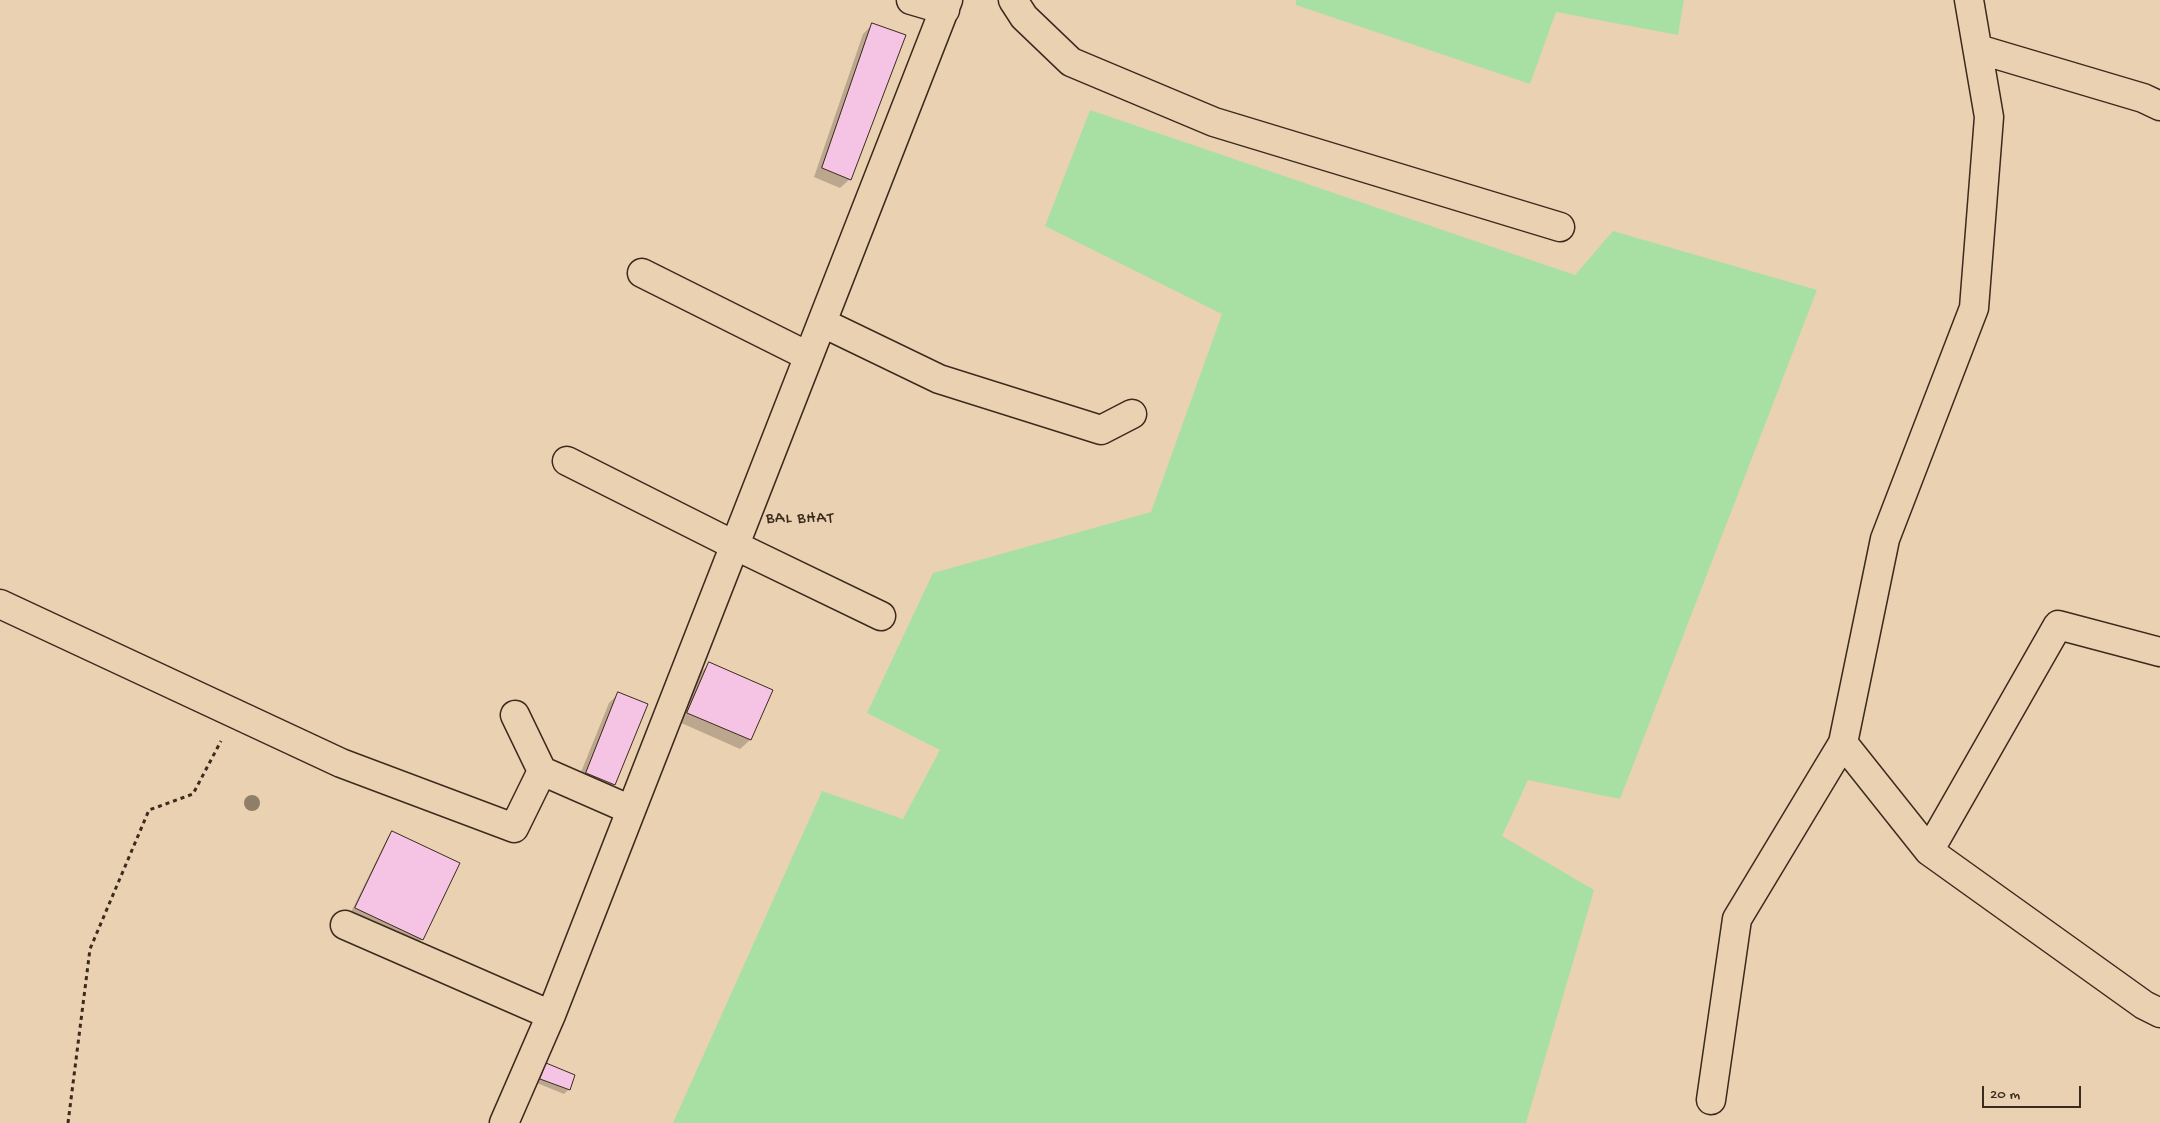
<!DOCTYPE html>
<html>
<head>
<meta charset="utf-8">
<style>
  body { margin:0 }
  #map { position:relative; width:2160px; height:1123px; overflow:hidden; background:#ead1b2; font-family:"Gochi Hand",sans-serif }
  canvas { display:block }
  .scale { position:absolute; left:1982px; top:1086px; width:99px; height:22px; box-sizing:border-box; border:2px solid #3b2a1e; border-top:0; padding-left:6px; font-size:15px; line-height:18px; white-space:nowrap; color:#3b2a1e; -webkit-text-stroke:4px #ead1b2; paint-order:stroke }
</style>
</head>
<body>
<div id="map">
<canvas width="2160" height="1123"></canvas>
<div class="scale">20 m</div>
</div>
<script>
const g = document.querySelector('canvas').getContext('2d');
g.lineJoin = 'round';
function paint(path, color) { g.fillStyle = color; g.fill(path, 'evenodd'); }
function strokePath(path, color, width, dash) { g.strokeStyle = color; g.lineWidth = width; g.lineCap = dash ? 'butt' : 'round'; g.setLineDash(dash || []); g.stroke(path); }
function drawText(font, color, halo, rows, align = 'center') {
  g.font = font + ' "Gochi Hand",sans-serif'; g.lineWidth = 4.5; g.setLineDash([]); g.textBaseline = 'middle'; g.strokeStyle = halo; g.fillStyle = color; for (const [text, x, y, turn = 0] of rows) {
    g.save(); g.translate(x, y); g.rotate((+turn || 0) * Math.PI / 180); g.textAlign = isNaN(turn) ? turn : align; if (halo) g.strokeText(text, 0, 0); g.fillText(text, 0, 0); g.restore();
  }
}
paint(new Path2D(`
  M1296,0H1684L1678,35L1556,12L1530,84L1296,5Z
  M1090,110L1575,275L1613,231L1817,290L1620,799L1528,780L1502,836L1594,890L1526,1123H673L822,791L903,819L940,750L867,713L933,573L1151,512L1222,314L1045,226Z`), '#a8e0a4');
paint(new Path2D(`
  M872,25L850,179L840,188L814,177L863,34Z
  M710,664L771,690L750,740L740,749L679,722L700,673Z
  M618,694L614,784L605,793L577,782L609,703Z
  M392,832L422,939L418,944L351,912L388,837Z
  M547,1065L569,1089L564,1094L537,1083L542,1069Z`), '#0003');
const building = new Path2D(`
  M872,23L906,35L851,180L822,168Z
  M709,662L773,690L751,740L687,713Z
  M618,692L648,704L615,785L586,773Z
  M392,831L460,863L423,940L355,908Z
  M546,1063L575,1075L570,1090L540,1079Z`);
paint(building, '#f5c4e5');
strokePath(building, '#3b2a1e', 1);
const minor = new Path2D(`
  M911,0L945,10
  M1013,0L1024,17L1071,62L1214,122L1560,227
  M1969,0L1989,117L1974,308L1885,539L1843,743L1929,851L2144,1005L2160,1013
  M1978,49L2143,98L2160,106
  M642,273L808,356
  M823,323L939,379L1101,430L1132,414
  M567,461L734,545L881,616
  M0,604L341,763L514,828L542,771L631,810
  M515,715L542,771
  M1929,851L2058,625L2160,652
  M345,925L551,1015
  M1711,1100L1737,919L1843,743
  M504,1123L551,1015L948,0`);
strokePath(minor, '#3b2a1e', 31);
strokePath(new Path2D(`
  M68,1123L90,949L149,810L193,794L221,741`), '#3b2a1e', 3, [4, 4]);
strokePath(minor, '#ead1b2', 28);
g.fillStyle = '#907f68';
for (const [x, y] of [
  [252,803]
]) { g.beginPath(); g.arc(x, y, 8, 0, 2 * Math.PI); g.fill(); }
g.letterSpacing = '1px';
drawText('16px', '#3b2a1e', '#ead1b2', [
  ["BAL BHAT",800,520]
]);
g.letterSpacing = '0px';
</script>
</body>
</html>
